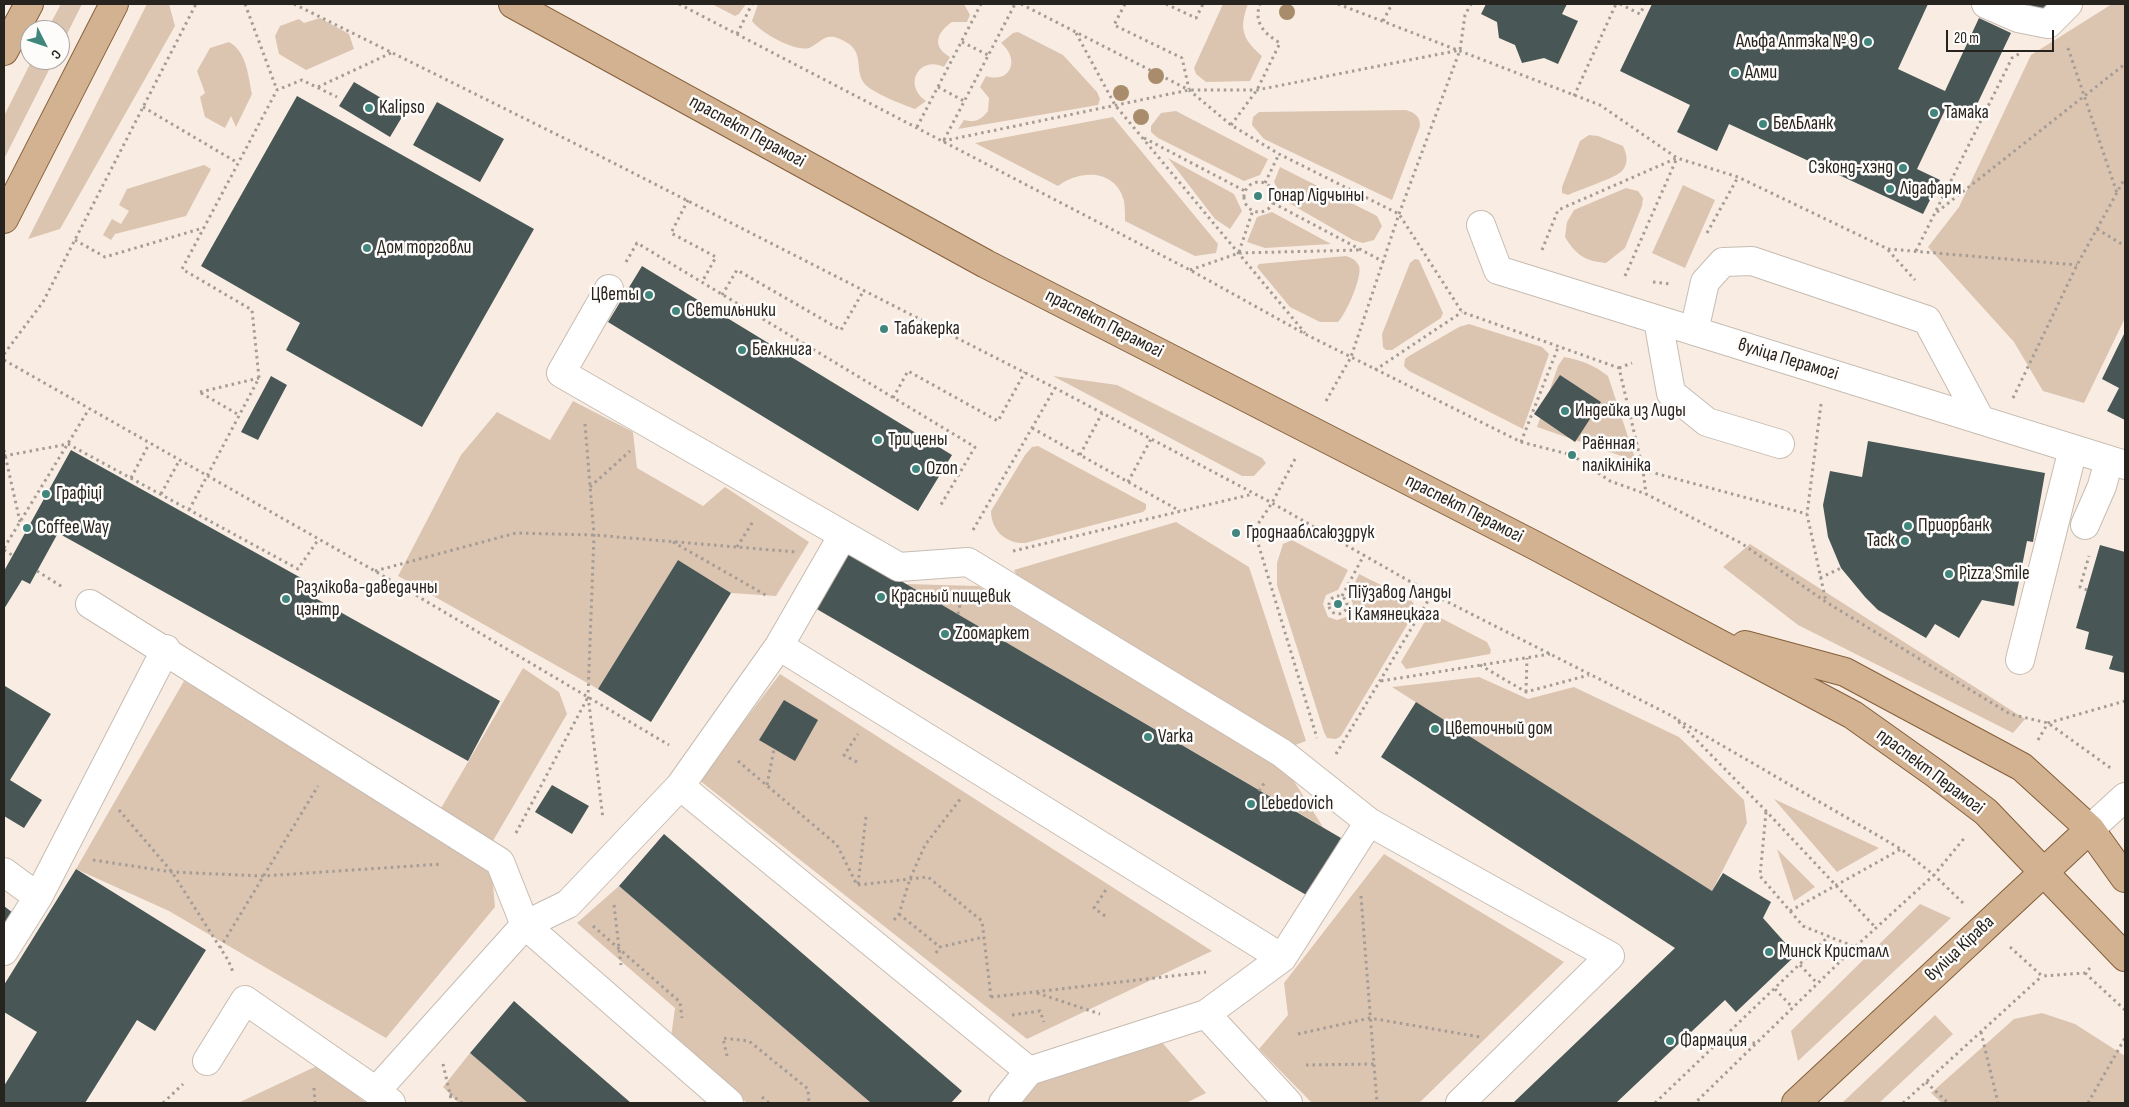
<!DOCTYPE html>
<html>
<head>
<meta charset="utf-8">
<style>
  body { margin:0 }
  #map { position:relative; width:2129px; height:1107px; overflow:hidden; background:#f9ede3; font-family:"Sofia Sans Condensed",sans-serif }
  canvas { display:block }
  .frame { position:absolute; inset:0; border:5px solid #27231f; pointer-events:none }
  .north { position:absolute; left:20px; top:20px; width:50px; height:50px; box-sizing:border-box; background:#fefcfa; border:1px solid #a8a5a2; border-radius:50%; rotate:131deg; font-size:14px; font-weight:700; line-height:20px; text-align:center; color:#27231f }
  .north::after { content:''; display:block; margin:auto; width:18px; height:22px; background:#40867d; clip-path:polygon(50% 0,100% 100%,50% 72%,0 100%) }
  .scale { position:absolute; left:1946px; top:30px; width:108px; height:22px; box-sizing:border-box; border:2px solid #27231f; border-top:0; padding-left:6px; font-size:15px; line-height:18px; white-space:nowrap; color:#27231f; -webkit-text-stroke:4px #fefcfa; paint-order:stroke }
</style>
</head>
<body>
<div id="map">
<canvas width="2129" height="1107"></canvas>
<div class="frame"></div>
<div class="north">С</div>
<div class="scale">20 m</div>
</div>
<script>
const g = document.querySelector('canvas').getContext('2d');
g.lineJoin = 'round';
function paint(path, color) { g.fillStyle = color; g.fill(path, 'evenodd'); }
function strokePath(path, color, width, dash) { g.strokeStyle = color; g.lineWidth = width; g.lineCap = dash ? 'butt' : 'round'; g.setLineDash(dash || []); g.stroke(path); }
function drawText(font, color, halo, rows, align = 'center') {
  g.font = font + ' "Sofia Sans Condensed",sans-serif'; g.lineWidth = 5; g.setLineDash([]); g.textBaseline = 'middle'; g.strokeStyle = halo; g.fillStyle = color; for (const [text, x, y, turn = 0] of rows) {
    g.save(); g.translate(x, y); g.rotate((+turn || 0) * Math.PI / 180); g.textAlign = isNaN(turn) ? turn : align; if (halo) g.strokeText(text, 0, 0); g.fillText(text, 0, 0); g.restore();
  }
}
paint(new Path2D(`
  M61,4H82L60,48V30H47Z
  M147,4H169L175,26L60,229L28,239Z
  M712,4H746L739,14L735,16Z
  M758,4H964L970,15L967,22H952C936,33 932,47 950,57L944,67C920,55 902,84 926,101L915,109C904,105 870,92 864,83C853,68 867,50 840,39C824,32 820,44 809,48C795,52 761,33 752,21Z
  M1223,4H1248C1239,28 1242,39 1262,56L1250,81L1206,82L1196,74L1194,68Z
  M2112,4H2125V318L2084,403L2043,391L2014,342L1928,247L1959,207L2031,55Z
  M320,18L349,34L354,49L306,70L279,54L275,36L280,26L299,19L304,23Z
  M1018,32L1063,55L1097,92L1100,99L1098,105L958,129L964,120C975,123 981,120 988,111L989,98L980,87L986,76C1010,84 1021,60 1001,43L1013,33Z
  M229,42C247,52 248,76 252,94L236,127L231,116L225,128L205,117L200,97L205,93L197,71L210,48Z
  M32,60H54L4,159V116Z
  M1406,110C1415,113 1420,116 1420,126L1392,200L1264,139L1252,125L1253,117L1259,112Z
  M1176,111L1268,159L1260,175L1244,181L1158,138L1151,132V126L1161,113Z
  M1113,117L1218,244L1216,253L1195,256L1125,221C1125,215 1125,207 1124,201C1116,169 1080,169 1058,186L975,143Z
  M1589,135L1598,136L1623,146C1627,155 1629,163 1622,171C1616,178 1578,190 1568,195L1562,193V187L1580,141Z
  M1168,158L1234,194L1242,211L1230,229L1215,219Z
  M204,165L211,169L186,216L115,234L111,240L103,235L112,219L121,224L129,211L119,205L127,189Z
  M1280,167L1377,216L1382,226L1374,240L1363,243L1353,240L1282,199L1274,182Z
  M1683,185L1715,200L1685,268L1652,253Z
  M1626,188L1638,191L1643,198L1642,206L1625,248L1606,263C1585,261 1576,255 1565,237L1567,222L1574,210Z
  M1272,212L1331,244L1265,248L1247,242L1257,217Z
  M1346,256C1352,258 1356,260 1359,266C1363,276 1346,314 1338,322H1320L1290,307L1257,267L1259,264Z
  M1415,259L1419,260L1443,313L1441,318L1392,350H1386L1383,347L1382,334L1410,263Z
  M1469,324L1542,347L1549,354L1523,429L1409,371L1404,366L1405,359L1409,356L1459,327Z
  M1564,357C1581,360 1594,365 1608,376L1636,461L1537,427L1558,366Z
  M1053,376L1117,385L1262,458L1266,463L1254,476H1242Z
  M573,401L633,432L637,468L703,506L725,487L809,542L776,596L731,593L678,560L598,689L398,576L461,455L497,412L550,440Z
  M1038,446L1146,504V509L1143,512L1025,543C1006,544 991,530 991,511L1025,455L1032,447Z
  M1176,522L1249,567L1306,741L1290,747L1021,585L1014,570Z
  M1292,540L1348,570L1338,590L1326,595L1323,604L1328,617L1337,620L1349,616L1353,604L1349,595L1359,574L1411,600L1414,604L1413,615L1341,736L1336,739L1327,738L1324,732L1277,585V563L1283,544Z
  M1750,544L2025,719L2013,733L1798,625L1723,567Z
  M906,584L978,586L1285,767L1323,827Z
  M1435,615L1487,642L1491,650L1490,654L1406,669L1401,662L1427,618Z
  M523,668L559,692L567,714L490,846L437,815Z
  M780,674L1212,951L1027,1039L699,780Z
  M1479,677L1528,699L1574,687L1679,737L1744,800L1747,823L1712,891L1392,687Z
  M184,681L491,863L495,907L386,1038L169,911L76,869Z
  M1774,799L1879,848L1837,872Z
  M1777,849L1815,887L1794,901Z
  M1384,854L1564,962L1419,1103H1312L1259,1049L1288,1015L1284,983Z
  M619,886L871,1103H747L671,1037L675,1008L577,923Z
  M1920,904L1951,918L1798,1061L1791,1031Z
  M2042,1013L2075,1024L2125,1056V1103H1942L1931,1093L2014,1019Z
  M1935,1015L1953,1034L1879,1103H1842Z
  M1159,1039L1206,1093L1186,1103H1021L1041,1080Z
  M470,1053L528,1103H459L443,1087Z
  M321,1064L366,1103H238Z`), '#dbc4b0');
paint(new Path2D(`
  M1486,4H1567L1562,14L1578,21L1558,64L1544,58L1522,63L1515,45L1499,38L1497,22L1481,14Z
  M1652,4H1928L1898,69L1945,91L1979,18L2011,33L1971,117L1947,106L1917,169L1940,180L1923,214L1729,124L1717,151L1677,132L1690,105L1620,71Z
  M2027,4H2047L2043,11Z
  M354,82L405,112L390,137L339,106Z
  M297,96L534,229L422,427L286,350L300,323L201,266Z
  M437,102L504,139L480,182L413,145Z
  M642,266L952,455L918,511L608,322Z
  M2125,332V420L2107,411L2119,388L2102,379Z
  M1560,375L1601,402L1575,442L1534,414Z
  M271,376L287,385L258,440L241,432Z
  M1868,441L2045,473L2033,542L2027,541L2014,606L1982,600L1959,638L1935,624L1926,638L1878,610L1865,597L1841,568L1828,537L1823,505L1830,471L1862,477Z
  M71,450L312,584L306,593L500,701L468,761L58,533L30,584L22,580L4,609V571Z
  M2100,545L2125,552V673L2109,669L2113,656L2085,649L2089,632L2076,628Z
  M848,550L1341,838L1308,896L815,608Z
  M678,560L731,593L651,722L598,689Z
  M5,686L51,714L10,780L42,800L24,828L4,816Z
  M784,700L818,720L795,761L759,740Z
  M1416,702L1712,891L1723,873L1771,902L1763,918L1796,955L1736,1012L1725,1000L1616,1103H1513L1675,948L1381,757Z
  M552,785L589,806L572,834L535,812Z
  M664,834L962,1091L951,1103H871L619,886Z
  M76,869L206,950L155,1031L137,1020L85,1103H4V1086L37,1032L4,1012V985Z
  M4,906L13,913L4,927Z
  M514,1001L548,1031L631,1103H528L470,1053Z`), '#485755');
const minor = new Path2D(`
  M1986,4L2018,18L2048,24L2068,4
  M1481,225L1498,270L2125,465
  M609,289L561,373L899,567L968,562L1282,753L1369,822L1610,956L1460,1103
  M1658,320L1671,393L1707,422L1780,444
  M1694,331L1705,282L1723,262L1752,261L1927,320L1980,419
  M2085,525L2102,486L2109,460
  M90,604L500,862L525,925L729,1103
  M779,646L1282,958L1206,1014L1029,1071L680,786Z
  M779,646L843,535
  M2020,660L2073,449
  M2090,829L2125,797
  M4,872L38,897
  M4,951L38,897L166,649
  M1282,958L1369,822
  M1206,1014L1288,1103
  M207,1061L245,1000L376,1091
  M391,1103L376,1091L525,925L568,904L680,786
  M1003,1103L1029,1071`);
const major = new Path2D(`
  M513,4L986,264L1536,546L1853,715L1936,774L1986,812L2125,957
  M4,51L29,4
  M4,219L114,4
  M1745,645L1845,672L2022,767L2090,829L2125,878
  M1796,1103L2090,829`);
strokePath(minor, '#c7bcb2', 30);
strokePath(major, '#845f3a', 30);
strokePath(new Path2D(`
  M245,4L277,90
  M294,4L592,152L1055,388L1272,503L1432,594L1674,717L1766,811L1876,928
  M679,4L1190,270L1307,335L1521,442L1572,455L1610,481L1646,494L1741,543L1826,602L2010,714L2048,723L2112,769
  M1021,4L1189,90L1231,125L1279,154L1399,214L1462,312L1619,368L1643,470L1646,494
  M1125,4L1114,25L1182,58L1189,89
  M1166,4L1196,18L1203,4
  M1338,4L1600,105L1677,158L1738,177L1888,249L2077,265
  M1620,4L1640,14L1645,4
  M1383,21L1392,4
  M1076,33L1115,105L1305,333
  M737,34L752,4
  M962,42L988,55
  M2068,48L2117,193
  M318,87L391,53
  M938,87L964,101
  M1574,96L1616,4
  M143,107L238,163
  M1231,125L1257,90L1280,43C1265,34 1253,23 1260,4
  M917,127L981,4
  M1144,138L1245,191
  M944,140L1015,4
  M943,141L1189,90H1257L1460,50
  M1244 197a15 15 0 1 1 30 0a15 15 0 1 1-30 0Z
  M1265,183L1279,154
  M688,200L671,233L716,257L702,282
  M1273,203L1384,262
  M1937,212L2125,64
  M2097,229L2125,246
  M1707,233L1738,177
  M75,240L105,257L203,228
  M1542,250L1558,210L1677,158
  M1888,250L1915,280
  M1916,251L2012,58L2022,52
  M1239,252L1253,210
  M626,262L637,243L975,447L939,508
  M1190,270L1239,253L1360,250
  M1625,276L1677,158
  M1653,282L1671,284
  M722,295L737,270L841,330L864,290
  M4,354L43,302L196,4
  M4,360L375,571L669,745
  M1619,368L1632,363
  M1375,370L1462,312
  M200,392L259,378
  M201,393L239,415
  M893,398L908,371L998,421L1025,372
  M2013,398L2077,265L2125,178
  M1326,401L1351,357L1399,214L1460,50L1465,15L1471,4
  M1821,404L1807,514L1826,602
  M585,424L594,535L588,696L603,819
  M1032,428L1180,511
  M1521,442L1559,345
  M4,450L20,522
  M1080,455L1102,413
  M4,456L68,444L298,569L318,540
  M1295,459L1272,503L1254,530L1317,738
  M1643,470L1807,514
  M131,478L149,444
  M1128,482L1151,439
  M590,487L630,451
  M161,494L179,461
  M189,510L259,378L252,310L182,269L277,90L302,80L337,97
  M973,530L1055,388
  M673,542L769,597
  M737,547L754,520
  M4,548L89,409
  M4,550L12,555
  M1013,551L1253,494
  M37,571L64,588
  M375,571L516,533L594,535L796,552
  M1820,578L1841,568
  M2087,590L2080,587L2089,556
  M1329 605a9 9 0 1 1 18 0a9 9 0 1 1-18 0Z
  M1342,596L1364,555
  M958,614L962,595
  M1480,665L1526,692L1589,675
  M1381,681L1550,654
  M1526,692L1527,658
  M1678,720L1901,849L1934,875L1855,947L1695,1103
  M2038,740L2048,723L2125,701
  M1336,754L1432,594
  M738,761L837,845L857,885L928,877L982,921L991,997
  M857,762L844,755L858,734
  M767,785L774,749
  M1259,791L1265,782
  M119,810L172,872L228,960L233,972
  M1766,812L1760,876L1803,926L1855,947
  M516,833L588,697
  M93,860L172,872L263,876L442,864
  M858,884L866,817
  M1361,896L1377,1103
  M1963,903L1934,875L1966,836
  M614,905L621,965
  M1790,911L1901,849
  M899,914L940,947
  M1105,916L1094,908L1107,888
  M894,920L899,914L910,879L925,845L961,798
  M593,926L680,1002L682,1018
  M2010,947L2042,976L2085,973L2090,968
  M220,948L318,786
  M936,953L940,947L984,937
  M1800,965L1817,983
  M2085,973L2125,1010
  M1775,989L1793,1008
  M1037,993L1100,1014
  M991,997L1206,972
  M1012,1015L1040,1011L1044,1022
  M1981,1032L1998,1103
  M1298,1034L1370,1018L1480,1037
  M1720,1042L1756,1043
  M727,1056L723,1038L749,1041L808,1089L809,1103
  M443,1064L452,1103
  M1306,1065L1374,1064
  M1926,1082L1948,1103
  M314,1088L315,1103
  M450,1094L462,1103
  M762,1097L769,1103
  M163,1103L183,1084
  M1655,1103L1829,936
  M1903,1103L2042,976
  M2088,1103L2125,1038`), '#a59c95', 3, [2.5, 4]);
strokePath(minor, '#fff', 28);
strokePath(major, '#d3b292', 28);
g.fillStyle = '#a98c6c';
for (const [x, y] of [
  [1287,12],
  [1156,76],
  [1121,93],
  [1141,117]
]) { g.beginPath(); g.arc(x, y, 8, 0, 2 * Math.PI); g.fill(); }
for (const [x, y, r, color] of [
  [1868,42,5,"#40867d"],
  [1735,73,5,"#40867d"],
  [369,108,5,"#40867d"],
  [1934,113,5,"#40867d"],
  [1763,124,5,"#40867d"],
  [1903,168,5,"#40867d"],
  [1890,189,5,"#40867d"],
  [1258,196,5,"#40867d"],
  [367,248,5,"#40867d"],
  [649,295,5,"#40867d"],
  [676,311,5,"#40867d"],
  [884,329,5,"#40867d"],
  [742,350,5,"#40867d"],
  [1565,411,5,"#40867d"],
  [878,440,5,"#40867d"],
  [1572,455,5,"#40867d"],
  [916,469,5,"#40867d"],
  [46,494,5,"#40867d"],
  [1908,526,5,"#40867d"],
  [27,528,5,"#40867d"],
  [1236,533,5,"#40867d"],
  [1905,541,5,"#40867d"],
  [1949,574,5,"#40867d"],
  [881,597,5,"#40867d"],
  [286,599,5,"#40867d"],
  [1338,604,5,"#40867d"],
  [945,634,5,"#40867d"],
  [1435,729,5,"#40867d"],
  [1148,737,5,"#40867d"],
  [1251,804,5,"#40867d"],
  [1769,952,5,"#40867d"],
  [1670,1041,5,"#40867d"]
]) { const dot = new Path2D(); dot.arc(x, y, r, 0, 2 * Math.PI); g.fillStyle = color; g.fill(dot); strokePath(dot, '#fefcfa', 2); }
drawText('19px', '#27231f', '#fefcfa', [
  ["Альфа Аптэка № 9",1858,42,"right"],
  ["Алми",1745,73],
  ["Kalipso",379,108],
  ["Тамака",1944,113],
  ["БелБланк",1773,124],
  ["Сэконд-хэнд",1893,168,"right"],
  ["Лідафарм",1900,189],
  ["Гонар Лідчыны",1268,196],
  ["Дом торговли",377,248],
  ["Цветы",639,295,"right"],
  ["Светильники",686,311],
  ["Табакерка",894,329],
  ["Белкнига",752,350],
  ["Индейка из Лиды",1575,411],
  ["Три цены",888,440],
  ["Раённая",1582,444],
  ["паліклініка",1582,466],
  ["Ozon",926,469],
  ["Графіці",56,494],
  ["Приорбанк",1918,526],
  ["Coffee Way",37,528],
  ["Гроднааблсаюздрук",1246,533],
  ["Таск",1895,541,"right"],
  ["Pizza Smile",1959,574],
  ["Разлікова-даведачны",296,588],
  ["цэнтр",296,610],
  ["Піўзавод Ланды",1348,593],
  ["і Камянецкага",1348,615],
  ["Красный пищевик",891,597],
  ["Zooмаркет",955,634],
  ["Цветочный дом",1445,729],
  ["Varka",1158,737],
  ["Lebedovich",1261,804],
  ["Минск Кристалл",1779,952],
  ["Фармация",1680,1041]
], 'left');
drawText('19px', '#27231f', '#fefcfa', [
  ["праспект Перамогі",747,132,29],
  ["праспект Перамогі",1104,324,27],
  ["вуліца Перамогі",1788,360,17],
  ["праспект Перамогі",1464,509,27],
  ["праспект Перамогі",1930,772,37],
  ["вуліца Кірава",1960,949,-43]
]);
</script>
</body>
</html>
